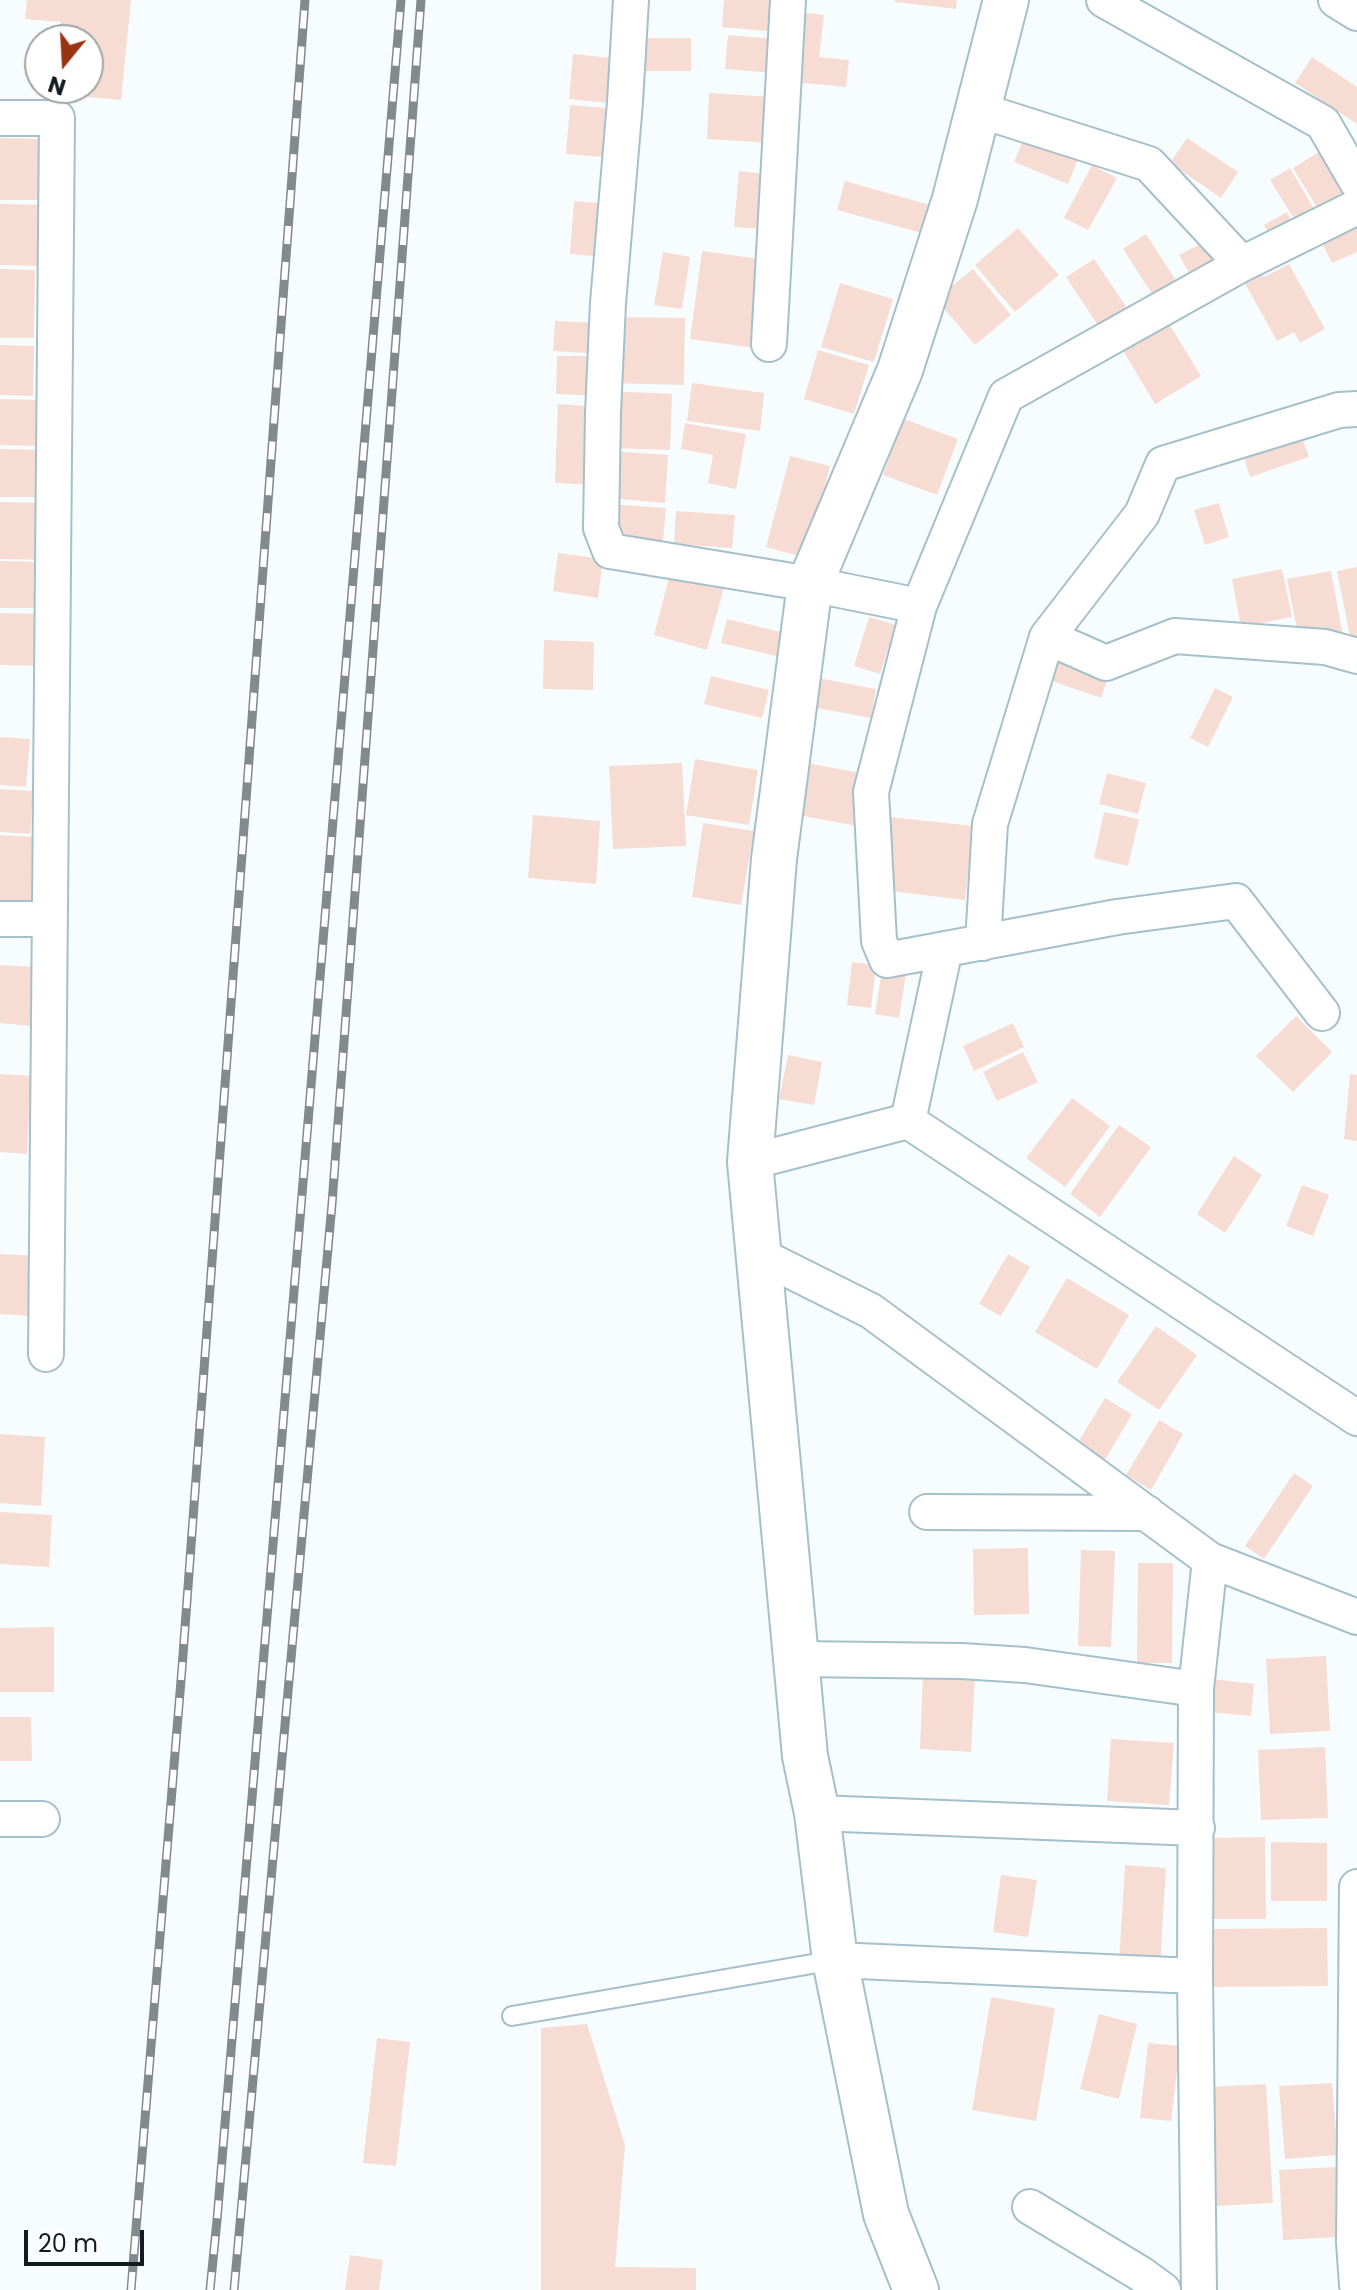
<!DOCTYPE html>
<html>
<head>
<meta charset="utf-8">
<style>
  body { margin:0 }
  #map { position:relative; width:1357px; height:2290px; overflow:hidden; background:#f7fdff; font-family:Poppins,sans-serif }
  canvas { display:block }
  .north { position:absolute; left:24px; top:24px; width:80px; height:80px; box-sizing:border-box; background:#fff; border:2px solid #a0a4a6; border-radius:50%; rotate:198deg; font-size:22px; font-weight:700; line-height:32px; text-align:center; color:#121c20 }
  .north::after { content:''; display:block; margin:auto; width:28px; height:36px; background:#9a3312; clip-path:polygon(50% 0,100% 100%,50% 72%,0 100%) }
  .scale { position:absolute; left:24px; top:2230px; width:120px; height:36px; box-sizing:border-box; border:4px solid #121c20; border-top:0; padding-left:10px; font-size:24px; line-height:28px; white-space:nowrap; color:#121c20; -webkit-text-stroke:6px #fff; paint-order:stroke }
</style>
</head>
<body>
<div id="map">
<canvas width="1357" height="2290"></canvas>
<div class="north">N</div>
<div class="scale">20 m</div>
</div>
<script>
const g = document.querySelector('canvas').getContext('2d');
g.lineJoin = 'round';
function paint(path, color) { g.fillStyle = color; g.fill(path, 'evenodd'); }
function strokePath(path, color, width, dash) { g.strokeStyle = color; g.lineWidth = width; g.lineCap = dash ? 'butt' : 'round'; g.setLineDash(dash || []); g.stroke(path); }
paint(new Path2D(`
  M27,0H131L121,100L54,94L55,88H88V40H59L61,22L25,19Z
  M724,0H782L779,32L722,27Z
  M895,0H957L956,9L895,2Z
  M800,12L824,15L819,57L849,60L846,87L794,82Z
  M728,35L775,39L773,73L725,69Z
  M635,38H691V71H636Z
  M573,54L621,59L617,104L569,99Z
  M1312,57L1357,87V124L1295,83Z
  M709,93L775,97L772,143L707,139Z
  M570,105L618,109L615,158L566,154Z
  M1026,133L1080,154L1068,184L1014,162Z
  M0,138L43,139L42,200H0Z
  M1187,138L1238,172L1221,198L1170,163Z
  M1327,147L1357,196L1326,222L1293,168Z
  M1092,165L1117,178L1088,230L1064,218Z
  M1290,168L1320,219L1301,230L1270,180Z
  M739,171L767,174L763,229L734,227Z
  M845,181L930,205L922,233L837,210Z
  M574,201L609,204L605,257L570,254Z
  M0,204L44,205L43,266L0,265Z
  M1287,212L1298,233L1275,246L1264,225Z
  M1357,227V252L1332,263L1322,243Z
  M1018,228L1059,275L1015,312L975,265Z
  M1146,234L1179,285L1156,300L1123,249Z
  M1212,238L1226,264L1193,280L1179,255Z
  M702,251L767,260L755,348L690,339Z
  M663,252L690,257L682,309L654,305Z
  M1094,259L1129,311L1101,330L1066,277Z
  M1289,264L1325,329L1300,343L1294,332L1277,341L1242,278L1259,268L1264,277Z
  M0,269L35,270L34,338H0Z
  M973,269L1011,315L975,345L936,299Z
  M840,283L893,299L874,362L821,347Z
  M1163,314L1201,376L1155,404L1118,342Z
  M607,317L685,318L684,385L606,383Z
  M555,321L603,323L602,354L553,351Z
  M0,345L34,346L33,396L0,395Z
  M818,350L869,365L854,414L804,399Z
  M557,356H600V396L556,394Z
  M692,383L764,393L760,431L687,421Z
  M609,391L672,394L670,450L608,448Z
  M0,399L41,400V446L0,445Z
  M558,404L600,407L596,485L555,483Z
  M904,419L958,439L937,495L883,475Z
  M685,423L746,434L736,489L708,483L713,455L681,449Z
  M1301,434L1309,457L1250,477L1243,455Z
  M0,449L48,450L47,497H0Z
  M610,451L668,455L665,503L607,498Z
  M790,456L830,466L806,558L766,547Z
  M0,502L47,503V560L0,559Z
  M1219,503L1229,537L1205,545L1194,510Z
  M609,504L666,508L663,541L606,537Z
  M676,511L735,515L732,548L674,544Z
  M558,553L603,559L598,598L553,591Z
  M0,561L41,562V608H0Z
  M1357,567V651H1353L1337,571Z
  M1282,569L1292,617L1241,627L1232,579Z
  M671,570L725,584L707,650L654,635Z
  M1331,571L1343,636L1300,644L1287,579Z
  M0,613L44,614L43,666L0,665Z
  M869,617L896,625L880,674L854,666Z
  M727,619L785,633L780,657L721,643Z
  M544,640L594,642L593,690L543,689Z
  M1050,651L1110,672L1101,698L1041,677Z
  M711,676L769,690L762,718L704,704Z
  M818,678L876,689L871,718L812,707Z
  M1215,688L1233,697L1208,747L1190,738Z
  M0,737L30,739L26,787L0,785Z
  M695,759L758,770L749,825L686,815Z
  M682,763L686,846L613,849L609,766Z
  M807,763L866,774L857,826L798,815Z
  M1107,773L1146,783L1138,814L1099,804Z
  M0,789L33,791L30,834L0,832Z
  M1104,812L1139,819L1128,866L1094,858Z
  M533,815L600,821L596,884L528,878Z
  M890,817L973,826L965,900L882,890Z
  M703,823L754,831L741,905L692,897Z
  M0,835L35,837L31,903L0,902Z
  M852,962L876,965L871,1008L847,1005Z
  M883,964L907,968L899,1018L875,1014Z
  M0,965L34,967L30,1026L0,1023Z
  M1296,1016L1332,1052L1293,1092L1256,1056Z
  M1013,1023L1024,1047L974,1071L963,1046Z
  M1023,1052L1038,1082L997,1101L983,1072Z
  M788,1055L822,1062L814,1105L779,1099Z
  M0,1074L31,1076L27,1154L0,1152Z
  M1350,1074L1357,1075V1141L1344,1139Z
  M1072,1098L1110,1126L1065,1187L1026,1158Z
  M1119,1125L1151,1147L1100,1217L1070,1194Z
  M1234,1156L1262,1175L1225,1233L1197,1214Z
  M1302,1185L1329,1195L1313,1236L1286,1226Z
  M0,1254L36,1256L32,1316L0,1314Z
  M1008,1254L1030,1267L1001,1316L979,1304Z
  M1067,1278L1129,1315L1097,1369L1035,1332Z
  M1156,1326L1197,1355L1159,1410L1117,1382Z
  M1105,1398L1132,1414L1102,1465L1074,1449Z
  M1159,1420L1183,1434L1151,1490L1126,1475Z
  M0,1434L45,1437L41,1506L0,1503Z
  M1294,1473L1313,1486L1264,1559L1245,1546Z
  M0,1512L52,1515L49,1567L0,1564Z
  M1028,1548L1029,1614L974,1615L973,1549Z
  M1081,1550L1115,1551L1111,1647L1078,1646Z
  M1138,1563H1173L1172,1663H1137Z
  M54,1627V1692H0V1628Z
  M1326,1656L1330,1731L1270,1734L1266,1659Z
  M923,1674L975,1676L971,1752L920,1749Z
  M1204,1678L1254,1684L1251,1716L1200,1711Z
  M0,1717H31L32,1761H0Z
  M1111,1739L1174,1743L1169,1805L1107,1801Z
  M1325,1747L1328,1818L1261,1820L1258,1750Z
  M1265,1837L1266,1919H1209L1208,1838Z
  M1271,1842L1327,1843V1901H1271Z
  M1125,1865L1166,1868L1160,1965L1119,1962Z
  M1001,1875L1037,1880L1028,1937L993,1932Z
  M1327,1928L1328,1986L1211,1987L1210,1929Z
  M991,1997L1055,2008L1036,2121L972,2110Z
  M1099,2014L1137,2024L1119,2099L1080,2089Z
  M587,2024L625,2145L615,2267L696,2268V2290H541V2028Z
  M377,2038L410,2042L396,2166L363,2163Z
  M1148,2043L1180,2046L1171,2121L1140,2118Z
  M1332,2083L1338,2155L1285,2159L1279,2086Z
  M1266,2084L1273,2203L1214,2206L1206,2087Z
  M1337,2167L1341,2237L1283,2240L1279,2170Z
  M350,2255L383,2260L379,2290H345Z`), '#f7dcd3');
const lane = new Path2D(`
  M512,2016L835,1960`);
const street = new Path2D(`
  M631,0L625,102L608,303L603,413L601,528L610,551L810,584L919,606
  M1104,0L1323,123L1357,182
  M1336,0L1357,13
  M979,110L1149,164L1242,264
  M0,118H57L46,1354
  M769,344L788,0
  M1047,637L1106,663L1175,636L1325,647L1357,656
  M0,919H49
  M983,943L990,824L1047,637L1142,514L1163,464L1339,410L1357,409
  M1322,1013L1236,901L1117,917L887,960L879,941L871,792L919,606L1006,396L1242,264L1357,207
  M908,1121L945,949
  M750,1162L908,1121L1357,1418
  M759,1255L871,1311L1210,1560L1357,1617
  M927,1512L1147,1513
  M796,1659L961,1661L1025,1665L1196,1689
  M817,1813L1197,1828
  M0,1819H42
  M1357,1887L1354,2242L1357,2285
  M835,1960L1195,1976
  M1030,2207L1141,2274L1163,2290
  M1199,2290L1195,1976L1196,1689L1210,1560`);
const secondary = new Path2D(`
  M916,2290L886,2214L835,1960L817,1813L805,1756L750,1162L774,859L810,584L900,370L955,199L1006,0`);
strokePath(lane, '#a5c0cb', 22);
strokePath(street, '#a5c0cb', 38);
strokePath(secondary, '#a5c0cb', 48);
strokePath(lane, '#fff', 18);
strokePath(street, '#fff', 34);
strokePath(secondary, '#fff', 44);
const rail = new Path2D(`
  M131,2290L182,1668L305,0
  M210,2290L217,2220L401,0
  M234,2290L332,1204L421,0`);
strokePath(rail, '#828a8d', 9);
strokePath(rail, '#fff', 6, [18]);
</script>
</body>
</html>
